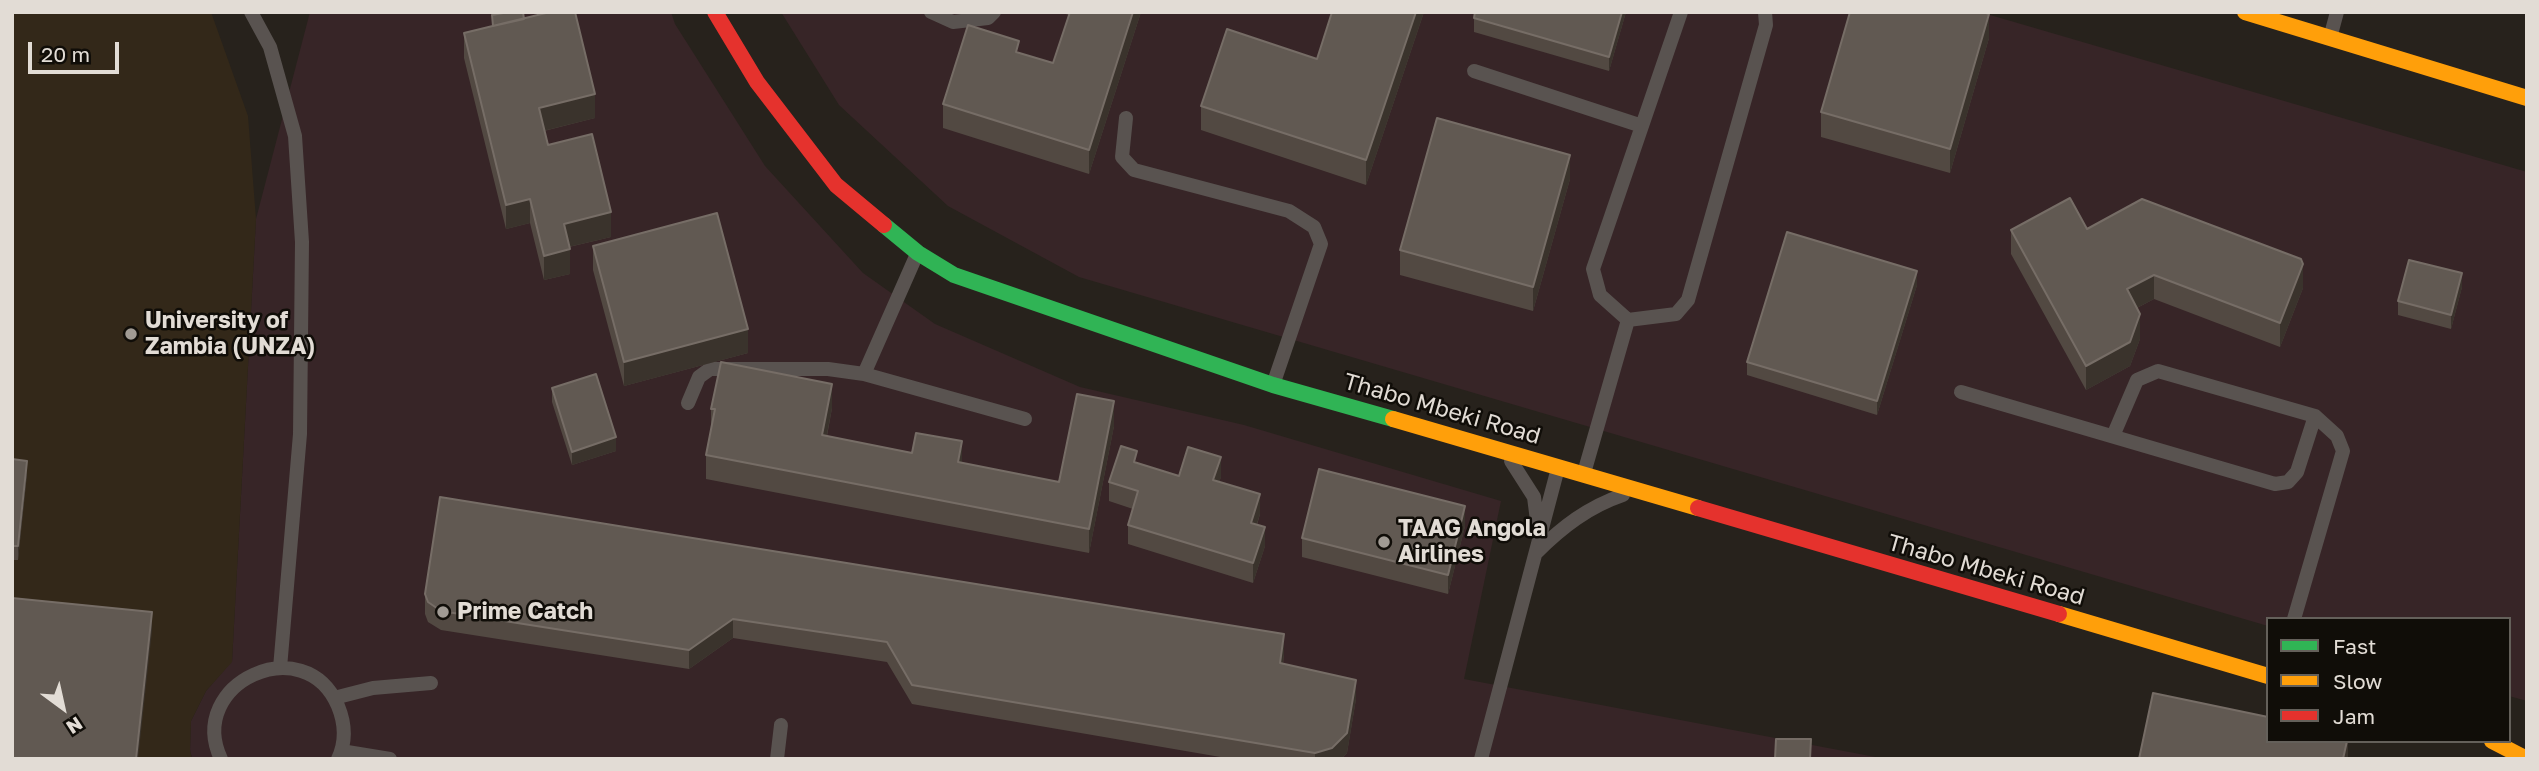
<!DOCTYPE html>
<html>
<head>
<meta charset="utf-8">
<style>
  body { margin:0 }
  #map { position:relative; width:2539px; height:771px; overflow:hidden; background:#27221c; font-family:"Golos Text",sans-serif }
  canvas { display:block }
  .frame { position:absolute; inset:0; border:14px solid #e2dcd5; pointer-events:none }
  .legend { position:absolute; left:2266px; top:617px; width:245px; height:126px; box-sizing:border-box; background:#100d08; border:2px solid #64605a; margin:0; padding:9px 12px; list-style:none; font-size:21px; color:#e2dcd5 }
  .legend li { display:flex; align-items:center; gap:14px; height:35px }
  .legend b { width:35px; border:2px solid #64605a }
  .north { position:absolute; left:28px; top:673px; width:70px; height:70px; -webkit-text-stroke:5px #100d08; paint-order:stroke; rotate:147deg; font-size:19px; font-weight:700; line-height:28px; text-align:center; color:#e2dcd5 }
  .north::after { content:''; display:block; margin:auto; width:24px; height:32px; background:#e2dcd5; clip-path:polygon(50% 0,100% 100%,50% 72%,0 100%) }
  .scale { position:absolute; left:28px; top:42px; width:91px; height:32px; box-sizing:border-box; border:4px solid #e2dcd5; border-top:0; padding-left:9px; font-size:21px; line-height:24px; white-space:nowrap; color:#e2dcd5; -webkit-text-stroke:5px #100d08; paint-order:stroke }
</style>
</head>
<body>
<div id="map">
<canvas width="2539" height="771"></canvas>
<div class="frame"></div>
<ul class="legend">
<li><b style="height:9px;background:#30b455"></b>Fast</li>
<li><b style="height:9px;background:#ff9f0a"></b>Slow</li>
<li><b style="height:9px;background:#e5322d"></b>Jam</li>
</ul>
<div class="north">N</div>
<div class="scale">20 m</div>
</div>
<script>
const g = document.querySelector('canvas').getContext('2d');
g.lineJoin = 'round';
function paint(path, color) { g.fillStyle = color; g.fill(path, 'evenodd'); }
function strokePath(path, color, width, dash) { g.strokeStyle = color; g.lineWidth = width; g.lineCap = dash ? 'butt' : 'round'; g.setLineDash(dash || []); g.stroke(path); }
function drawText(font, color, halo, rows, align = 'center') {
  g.font = font + ' "Golos Text",sans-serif'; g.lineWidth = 5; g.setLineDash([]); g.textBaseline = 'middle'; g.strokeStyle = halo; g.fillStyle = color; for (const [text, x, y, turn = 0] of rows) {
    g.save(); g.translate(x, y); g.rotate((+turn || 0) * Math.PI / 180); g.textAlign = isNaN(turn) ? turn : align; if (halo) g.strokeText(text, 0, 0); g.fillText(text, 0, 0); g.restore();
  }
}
paint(new Path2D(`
  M310,12H671L675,24L765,166L863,273L935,324L1080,387L1244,425L1501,501L1464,679L1886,759H192L190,750L191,721L206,691L232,661L256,219Z
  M781,12H1980L2527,172V701L2509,696V619H2268V626L1079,277L948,206L839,105Z`), '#372527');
paint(new Path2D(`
  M12,12H211L248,116L256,219L232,662L206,691L191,721L190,750L192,759H12Z`), '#332819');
strokePath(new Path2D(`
  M251,12L270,47L295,136L302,242L300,434L280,668
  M931,12L953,22L988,18L994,12
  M1681,12L1593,269L1600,295L1628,320L1676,314L1688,300L1766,25L1765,12
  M2330,38L2337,12
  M1474,71L1642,126
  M1126,118L1122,157L1134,170L1289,211L1314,227L1321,244L1273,385
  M864,374L1025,419
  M1961,392L2275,484L2288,482L2297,472L2315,416
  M688,403L699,377L710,369H828L864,374L917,254
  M2113,436L2137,380L2158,371L2315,416L2337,436L2343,451L2294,619
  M1511,461L1534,497L1538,528
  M1584,473L1628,320
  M1536,553C1562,527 1588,507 1623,495
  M334,698L373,688L431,683
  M341,751L390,759
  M221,759C185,683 305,628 338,706C345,723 346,742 338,759
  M777,759L781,725
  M1481,759L1558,468`), '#595350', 14);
strokePath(new Path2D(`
  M884,225L918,253L954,275L1273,385L1393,419`), '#30b455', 16);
strokePath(new Path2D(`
  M2245,12L2527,98
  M1393,419L1698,508
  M2059,614L2268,676
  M2492,741L2527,759`), '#ff9f0a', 16);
strokePath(new Path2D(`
  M715,12L757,82L836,185L884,225
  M1698,508L2059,614`), '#e5322d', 16);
paint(new Path2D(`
  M1059,12H1141L1089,174L943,128V104L1019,53L1053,63L1069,15Z
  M1332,12H1424L1366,185L1201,130V106L1317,59Z
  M1475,12H1626L1609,71L1474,32V18Z
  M492,15L524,19L595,118L544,131L548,145L611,237L569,247L570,274L544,280L530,223L506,229L464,58V33L492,26Z
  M1989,38L1950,173L1821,137V112Z
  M1570,179L1533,311L1400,275V250Z
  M2011,230L2303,288L2280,347L2154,299L2137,308L2140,339L2130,366L2086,390L2011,254Z
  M593,246L748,353L624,386L593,270Z
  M1917,285L1877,415L1747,375V362Z
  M2462,287L2451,329L2398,315V301Z
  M552,388L616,451L572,465L552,402Z
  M832,408L827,436L1059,482L1114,426L1089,553L706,479V455L711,428V409Z
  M12,459L27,474L18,560H12Z
  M1137,463L1179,476L1221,477L1219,482L1260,514L1257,525L1265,546L1253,583L1128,544V525L1133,509L1109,501V482Z
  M1465,526L1448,594L1302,557V538Z
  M425,594L1284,654L1283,664L1356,699L1347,753L1341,759H1232L912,704L887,662L733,638L689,669L441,630L428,622L425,614Z`), '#524942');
paint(new Path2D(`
  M1133,12H1141L1089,174V150Z
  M1416,12H1424L1366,185V160Z
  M1622,12H1626L1609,71V57Z
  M1989,14V38L1950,173V149Z
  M595,94V118L539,132V108Z
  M1570,155V179L1533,311V287Z
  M530,199V223L506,229V205Z
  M611,212V237L564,248V224Z
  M570,249V274L544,280V256Z
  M2303,264V288L2280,347V323Z
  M1917,271V285L1877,415V401Z
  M2462,273V287L2451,329V315Z
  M2154,275V299L2127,313V289Z
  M2140,314V339L2130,366L2086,390V366Z
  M748,329V353L624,386V362Z
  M832,384V408L822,460V435Z
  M1114,401V426L1089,553V529Z
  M616,437V451L572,465V452Z
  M962,441V466L958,462Z
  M1221,457V477L1213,499V480Z
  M27,461V474L18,560V546Z
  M1260,494V514L1251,542V523Z
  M1465,506V526L1448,594V575Z
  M1265,527V546L1253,583V563Z
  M152,612V631L138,759H136Z
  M733,619V638L689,669V650Z
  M1284,634V654L1280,683V663Z
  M1356,680V699L1347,753L1341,759H1315V753Z
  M2347,741H2348V759H2343Z`), '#3a332c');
const building = new Path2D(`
  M509,12H523L524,19L493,26L492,15Z
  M550,12H575L595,94L539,108L548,145L592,134L611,212L564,224L570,249L544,256L530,199L506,205L464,33Z
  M1070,12H1133L1089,150L943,104L968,25L1019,41L1016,52L1053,63Z
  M1332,12H1416L1366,160L1201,106L1227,29L1317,59Z
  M1475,12H1622L1609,57L1474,18Z
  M1850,12H1983L1989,14L1950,149L1821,112Z
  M1437,118L1570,155L1533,287L1400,250Z
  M2070,198L2087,229L2142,199L2301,259L2303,264L2280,323L2154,275L2127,289L2140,314L2130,342L2086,366L2011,230Z
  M717,213L748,329L624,362L593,246Z
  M1787,232L1917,271L1877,401L1747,362Z
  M2409,260L2462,273L2451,315L2398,301Z
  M721,362L832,384L822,435L912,453L916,433L962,441L958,462L1059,482L1077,394L1114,401L1089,529L706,455L715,409H711Z
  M596,374L616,437L572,452L552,388Z
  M1121,446L1137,451L1134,462L1179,476L1188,447L1221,457L1213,480L1260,494L1251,523L1265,527L1253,563L1128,525L1138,491L1109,482Z
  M12,459L27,461L18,546H12Z
  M1319,469L1465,506L1448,575L1302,538Z
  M440,497L1284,634L1280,663L1356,680L1347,733L1332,748L1315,753L912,685L887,642L733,619L689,650L441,611L428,602L425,594Z
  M12,598L152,612L136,759H12Z
  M2153,693L2268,717V741H2347L2343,759H2139Z
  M1776,739H1811L1810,759H1775Z`);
paint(building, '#615952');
strokePath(building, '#766d66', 2);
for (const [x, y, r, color] of [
  [131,334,7,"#a19b94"],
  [1384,542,7,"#a19b94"],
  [443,612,7,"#a19b94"]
]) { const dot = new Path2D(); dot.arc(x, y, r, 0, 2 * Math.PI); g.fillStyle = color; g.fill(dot); strokePath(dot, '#100d08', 2.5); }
drawText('bold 23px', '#e2dcd5', '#100d08', [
  ["University of",145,321],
  ["Zambia (UNZA)",145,347],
  ["TAAG Angola",1398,529],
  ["Airlines",1398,555],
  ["Prime Catch",457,612]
], 'left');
drawText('23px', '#e2dcd5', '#100d08', [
  ["Thabo Mbeki Road",1442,409,16],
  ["Thabo Mbeki Road",1986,570,16]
]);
</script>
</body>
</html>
